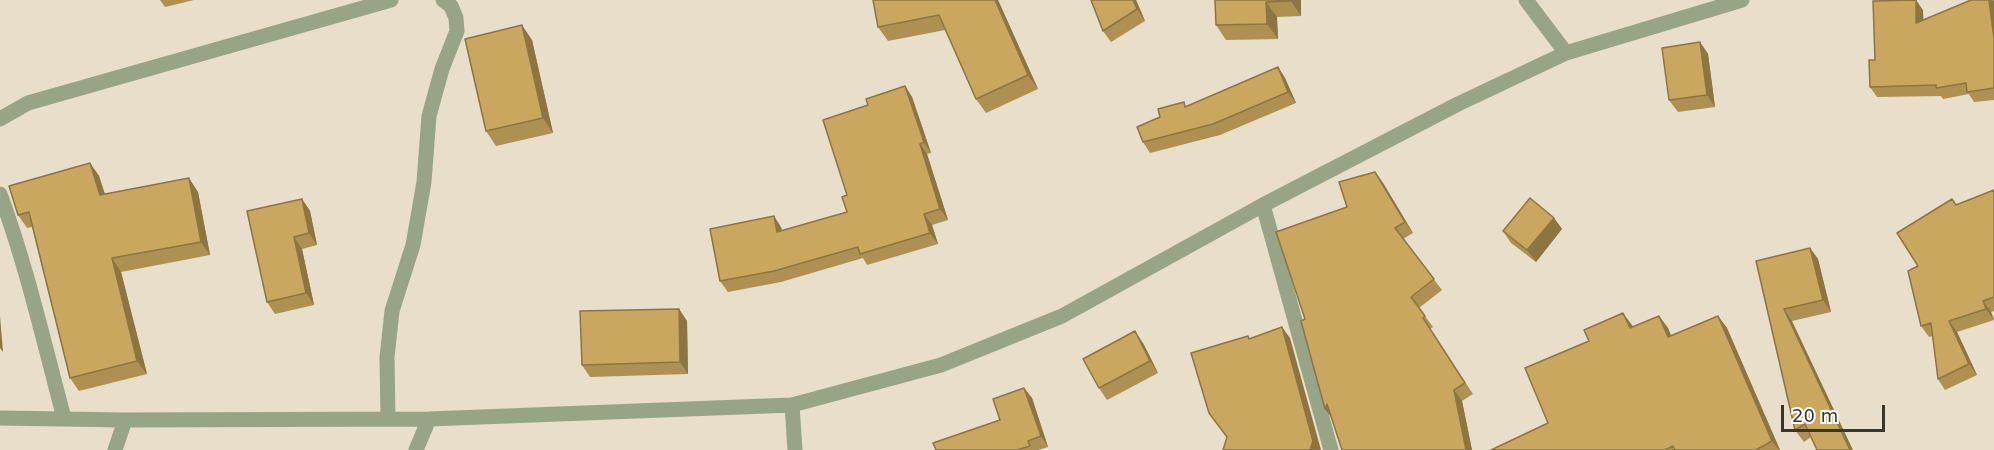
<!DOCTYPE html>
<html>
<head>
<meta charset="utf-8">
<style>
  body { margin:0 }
  #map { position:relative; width:1994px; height:450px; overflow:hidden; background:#e8dec9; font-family:"DejaVu Sans",sans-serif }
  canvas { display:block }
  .scale { position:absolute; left:1781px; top:405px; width:104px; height:27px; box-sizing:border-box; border:3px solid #39352d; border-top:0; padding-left:8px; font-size:18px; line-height:21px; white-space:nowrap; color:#39352d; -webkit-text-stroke:4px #fff; paint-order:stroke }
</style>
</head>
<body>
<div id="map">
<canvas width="1994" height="450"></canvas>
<div class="scale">20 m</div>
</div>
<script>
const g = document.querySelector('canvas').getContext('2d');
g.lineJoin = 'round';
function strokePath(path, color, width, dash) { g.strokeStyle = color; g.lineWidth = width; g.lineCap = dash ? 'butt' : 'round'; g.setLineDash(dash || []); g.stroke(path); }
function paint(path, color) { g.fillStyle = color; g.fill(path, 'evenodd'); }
strokePath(new Path2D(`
  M1526,0L1566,53
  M0,119L28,103L391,0
  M0,194C27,267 44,343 64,418
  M1263,205L1331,450
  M792,405L795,450
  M0,418L125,420L429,419L792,405L941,365L1062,316L1263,205L1458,104L1566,53L1742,0
  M388,418L387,357L392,311L413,245L424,182L429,116L442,69L457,31L456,18L451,6L443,0
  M115,450L125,420
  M416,450L429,419`), '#98a486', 15);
paint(new Path2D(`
  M160,0H194L165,7Z
  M998,0L1038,89L986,113L976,99L945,30L888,41L878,27Z
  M1136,0L1145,21L1111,42L1103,31Z
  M1215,0H1301V16L1277,17L1278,39L1226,40L1216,25Z
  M1994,1V100L1974,102L1969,94L1943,99L1941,96L1877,97L1870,87L1875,60L1923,10V20Z
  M532,40L553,133L496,146L486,131Z
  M1700,42L1708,54L1715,107L1678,112L1669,100Z
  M1278,67L1285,78L1296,103L1220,135L1150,153L1143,142L1187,106Z
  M905,86L912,97L931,153L927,154L948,220L932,225L938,244L867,265L863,258L781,282L728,292L720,281L781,227L782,231L847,212V195L868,105Z
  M90,163L99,176L105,194L198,192L210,255L121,272L147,374L79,391L70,378L32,227L27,228L18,215Z
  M1375,172L1383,183L1413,233L1403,239L1442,290L1419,308L1433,327L1430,329L1473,394L1462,401L1472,450H1342L1305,319L1347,207Z
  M1994,190V311L1991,312L1994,320L1957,332L1977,375L1945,390L1938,379L1933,336L1929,337L1921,326L1918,266L1956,205Z
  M302,199L310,211L317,245L302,249L314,305L275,314L267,302Z
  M1554,218L1562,229L1536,262L1511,243L1503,231Z
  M1810,248L1818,259L1831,312L1792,321L1811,437L1804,442L1795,430L1756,261Z
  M679,309L687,321L688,374L590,377L582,365Z
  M1659,316L1668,328L1671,336L1718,316L1727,328L1780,450H1491L1548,423L1633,327Z
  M1143,343L1158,373L1107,400L1099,388Z
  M1024,388L1032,398L1048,447L1038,450H936L1000,420Z`), '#ad9052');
paint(new Path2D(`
  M995,0H998L1038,89L1028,75Z
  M1133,0H1136L1145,21L1137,9Z
  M1291,0H1301V16L1291,1Z
  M1916,0L1923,10L1924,34L1916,23Z
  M1989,0H1993L1994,1V39Z
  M1266,2L1277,17L1278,39L1267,24Z
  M522,25L532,40L553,133L543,118Z
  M1700,42L1708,54L1715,107L1707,95Z
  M1278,67L1285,78L1296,103L1288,92Z
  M905,86L912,97L931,153L924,142Z
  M920,144L927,154L948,220L940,209Z
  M90,163L99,176L109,208L100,195Z
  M1375,172L1383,183L1413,233L1405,222Z
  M189,178L198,192L210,255L201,242Z
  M302,199L310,211L317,245L309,233Z
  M924,214L932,225L938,244L930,233Z
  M774,216L781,227L784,243L777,232Z
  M1554,218L1562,229L1536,262L1527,250Z
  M294,237L302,249L314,305L306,293Z
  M1810,248L1818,259L1831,312L1823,300Z
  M112,258L121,272L147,374L137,361Z
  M1983,301L1991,312L1994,320L1986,309Z
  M679,309L687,321L688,374L680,362Z
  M1784,309L1792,321L1853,450H1850Z
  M1623,313L1632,325L1639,340L1630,328Z
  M0,316L3,352L0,348Z
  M1659,316L1668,328L1677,349L1668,337Z
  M1718,316L1727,328L1780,450H1779L1772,441Z
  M1949,321L1957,332L1977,375L1969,364Z
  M1282,327L1290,338L1321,450H1310Z
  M1135,331L1143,343L1158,373L1150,361Z
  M1024,388L1032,398L1048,447L1041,436Z
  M1454,390L1462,401L1472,450H1466Z
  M1327,404L1333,420L1325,409Z`), '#8d7542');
const building = new Path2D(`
  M873,0H995L1028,75L976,99L939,15L878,27Z
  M1091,0H1133L1137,9L1103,31Z
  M1215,0H1291V1L1266,2L1267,24L1216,25Z
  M1916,0V23L1971,0H1989L1994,39V88L1967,92L1966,83L1936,88V85L1870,87L1869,60H1875L1873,1Z
  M522,25L543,118L486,131L465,39Z
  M1700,42L1707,95L1669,100L1662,48Z
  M1278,67L1288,92L1213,124L1143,142L1137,127L1160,117L1158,109L1184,102L1185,107Z
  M905,86L924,142L920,144L940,209L924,214L930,233L860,254L858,247L774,271L720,281L710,229L774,216L777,232L847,212L842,197L847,195L823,120L868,105L866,99Z
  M90,163L100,195L189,178L201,242L112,258L137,361L70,378L29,212L18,215L9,186Z
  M1375,172L1405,222L1395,228L1434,279L1411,297L1425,316L1423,318L1465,383L1454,390L1466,450H1342L1327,404L1325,409L1301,321L1305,319L1276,232L1347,207L1339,182Z
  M1994,190V297L1983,301L1986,309L1949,321L1969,364L1938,379L1931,323L1921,326L1908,271L1918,266L1897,233L1952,199L1956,205Z
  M1530,198L1554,218L1527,250L1503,231Z
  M302,199L309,233L294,237L306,293L267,302L247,211Z
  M1810,248L1823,300L1784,309L1850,450H1817L1805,424L1795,430L1756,261Z
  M679,309L680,362L582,365L580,311Z
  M1623,313L1630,328L1659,316L1668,337L1718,316L1772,441L1756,450H1675L1673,446L1665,450H1491L1548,423L1525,368L1589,341L1584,330Z
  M1282,327L1313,441L1310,450H1223L1227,437L1209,413L1191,353L1248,336L1249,339Z
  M1135,331L1150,361L1099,388L1083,359Z
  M1024,388L1041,436L1028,441L1030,446L1017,450H936L933,443L1000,420L993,399Z`);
paint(building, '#c9a75f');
strokePath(building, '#8d7542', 1.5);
</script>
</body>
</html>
